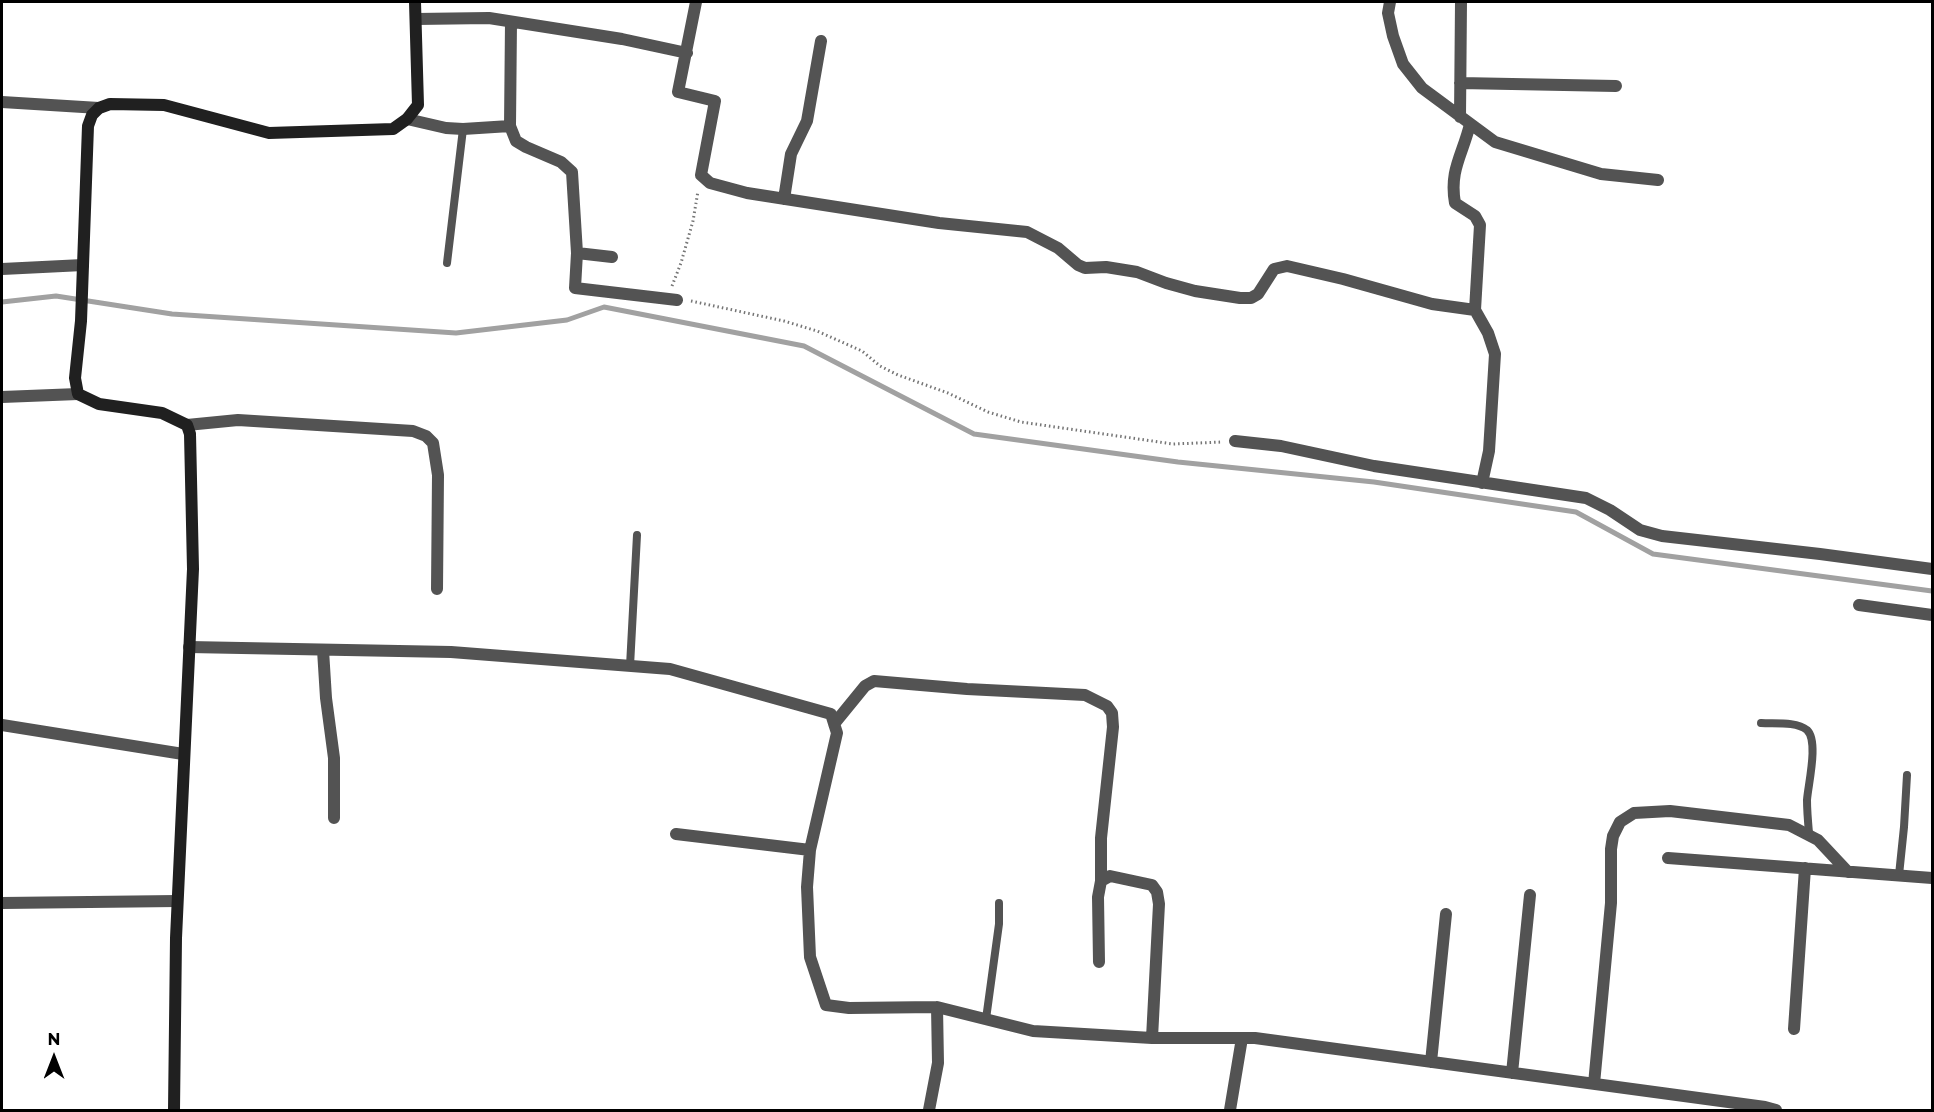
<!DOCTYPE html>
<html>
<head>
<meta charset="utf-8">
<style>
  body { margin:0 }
  #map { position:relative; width:1934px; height:1112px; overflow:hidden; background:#fff; font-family:Montserrat,sans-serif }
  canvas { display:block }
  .frame { position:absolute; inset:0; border:3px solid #000; pointer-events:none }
  .north { position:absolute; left:24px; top:1028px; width:60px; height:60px; -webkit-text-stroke:4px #fff; paint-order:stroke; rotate:0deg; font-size:16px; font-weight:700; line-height:24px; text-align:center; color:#000 }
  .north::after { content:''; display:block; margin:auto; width:21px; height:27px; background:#000; clip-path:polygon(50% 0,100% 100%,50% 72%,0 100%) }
</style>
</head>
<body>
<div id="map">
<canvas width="1934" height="1112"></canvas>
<div class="frame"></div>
<div class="north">N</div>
</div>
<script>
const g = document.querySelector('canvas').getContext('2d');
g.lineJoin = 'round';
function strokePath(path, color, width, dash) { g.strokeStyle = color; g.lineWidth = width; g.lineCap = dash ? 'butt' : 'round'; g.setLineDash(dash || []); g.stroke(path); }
strokePath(new Path2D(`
  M2,302L56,296L172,314L456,333L567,320L604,307L804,346L974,434L1178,462L1374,482L1576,512L1653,554L1932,591`), '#a1a1a1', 5);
strokePath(new Path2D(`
  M672,286L681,263L693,221L698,191
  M691,301L784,321L817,331L862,351L880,366L898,375L948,393L988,412L1021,422L1173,444L1223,442`), '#757575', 3, [1.5, 3]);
strokePath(new Path2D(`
  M447,263L463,129
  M630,666L637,535
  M1761,723C1774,724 1796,721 1807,730C1819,741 1808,785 1807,800C1807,811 1808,822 1809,833
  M1899,875L1904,827L1907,775
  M986,1019L999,924V903`), '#535353', 8);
strokePath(new Path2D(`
  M696,2L678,92L715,101L701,175L710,183L747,193L939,223L1027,232L1058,248L1078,265L1085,268L1106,267L1137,272L1166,283L1195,291L1240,298H1251L1258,294L1274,269L1287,266L1343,279L1432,304L1475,310
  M1390,2L1388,13L1393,36L1403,64L1422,88L1495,142L1601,174L1658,180
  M416,19L489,18L622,39L687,53
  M511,22L510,126L516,141L526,147L561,162L572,172L577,253L612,257
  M1460,83L1616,86
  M2,102L99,108
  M1460,117L1461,2
  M407,119L446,128L463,129L510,126
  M1470,124C1463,154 1449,170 1455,203L1475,216L1480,225L1475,310L1488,333L1495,354L1489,451L1482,483
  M784,199L791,154L807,121L821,41
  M577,253L575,288L677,300
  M2,269L83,265
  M2,397L78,394
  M187,425L238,420L413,431L426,436L433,443L438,475L437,589
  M1235,441L1281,446L1374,466L1586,498L1610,510L1640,530L1662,536L1820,554L1932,569
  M1859,605L1932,615
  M189,647L451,652L670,669L831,714L837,733L810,850L807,887L810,957L826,1005L849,1008L937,1007L1033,1031L1152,1038H1255L1765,1107L1776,1110
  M323,650L326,698L334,758V818
  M834,724L865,686L874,681L967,689L1085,695L1107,706L1112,713L1113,727L1101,838V881
  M2,725L183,754
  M676,834L810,850
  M1668,858L1932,878
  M2,903L177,901
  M1099,962L1098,897L1101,881L1110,876L1152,885L1157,892L1159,904L1152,1038
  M1794,1029L1805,868
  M1431,1062L1446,914
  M1512,1073L1530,895
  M1594,1084L1611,903V849L1613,836L1620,822L1634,813L1670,811L1789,825L1818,840L1848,872
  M929,1110L938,1063L937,1007
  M1230,1110L1242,1038`), '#535353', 12);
strokePath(new Path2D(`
  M174,1110L176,938L193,569L190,434L187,425L162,413L99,404L78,394L75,378L81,321L88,126L92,115L99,108L110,104L164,105L269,133L393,129L407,119L418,105L415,2`), '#202020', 12);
</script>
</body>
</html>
